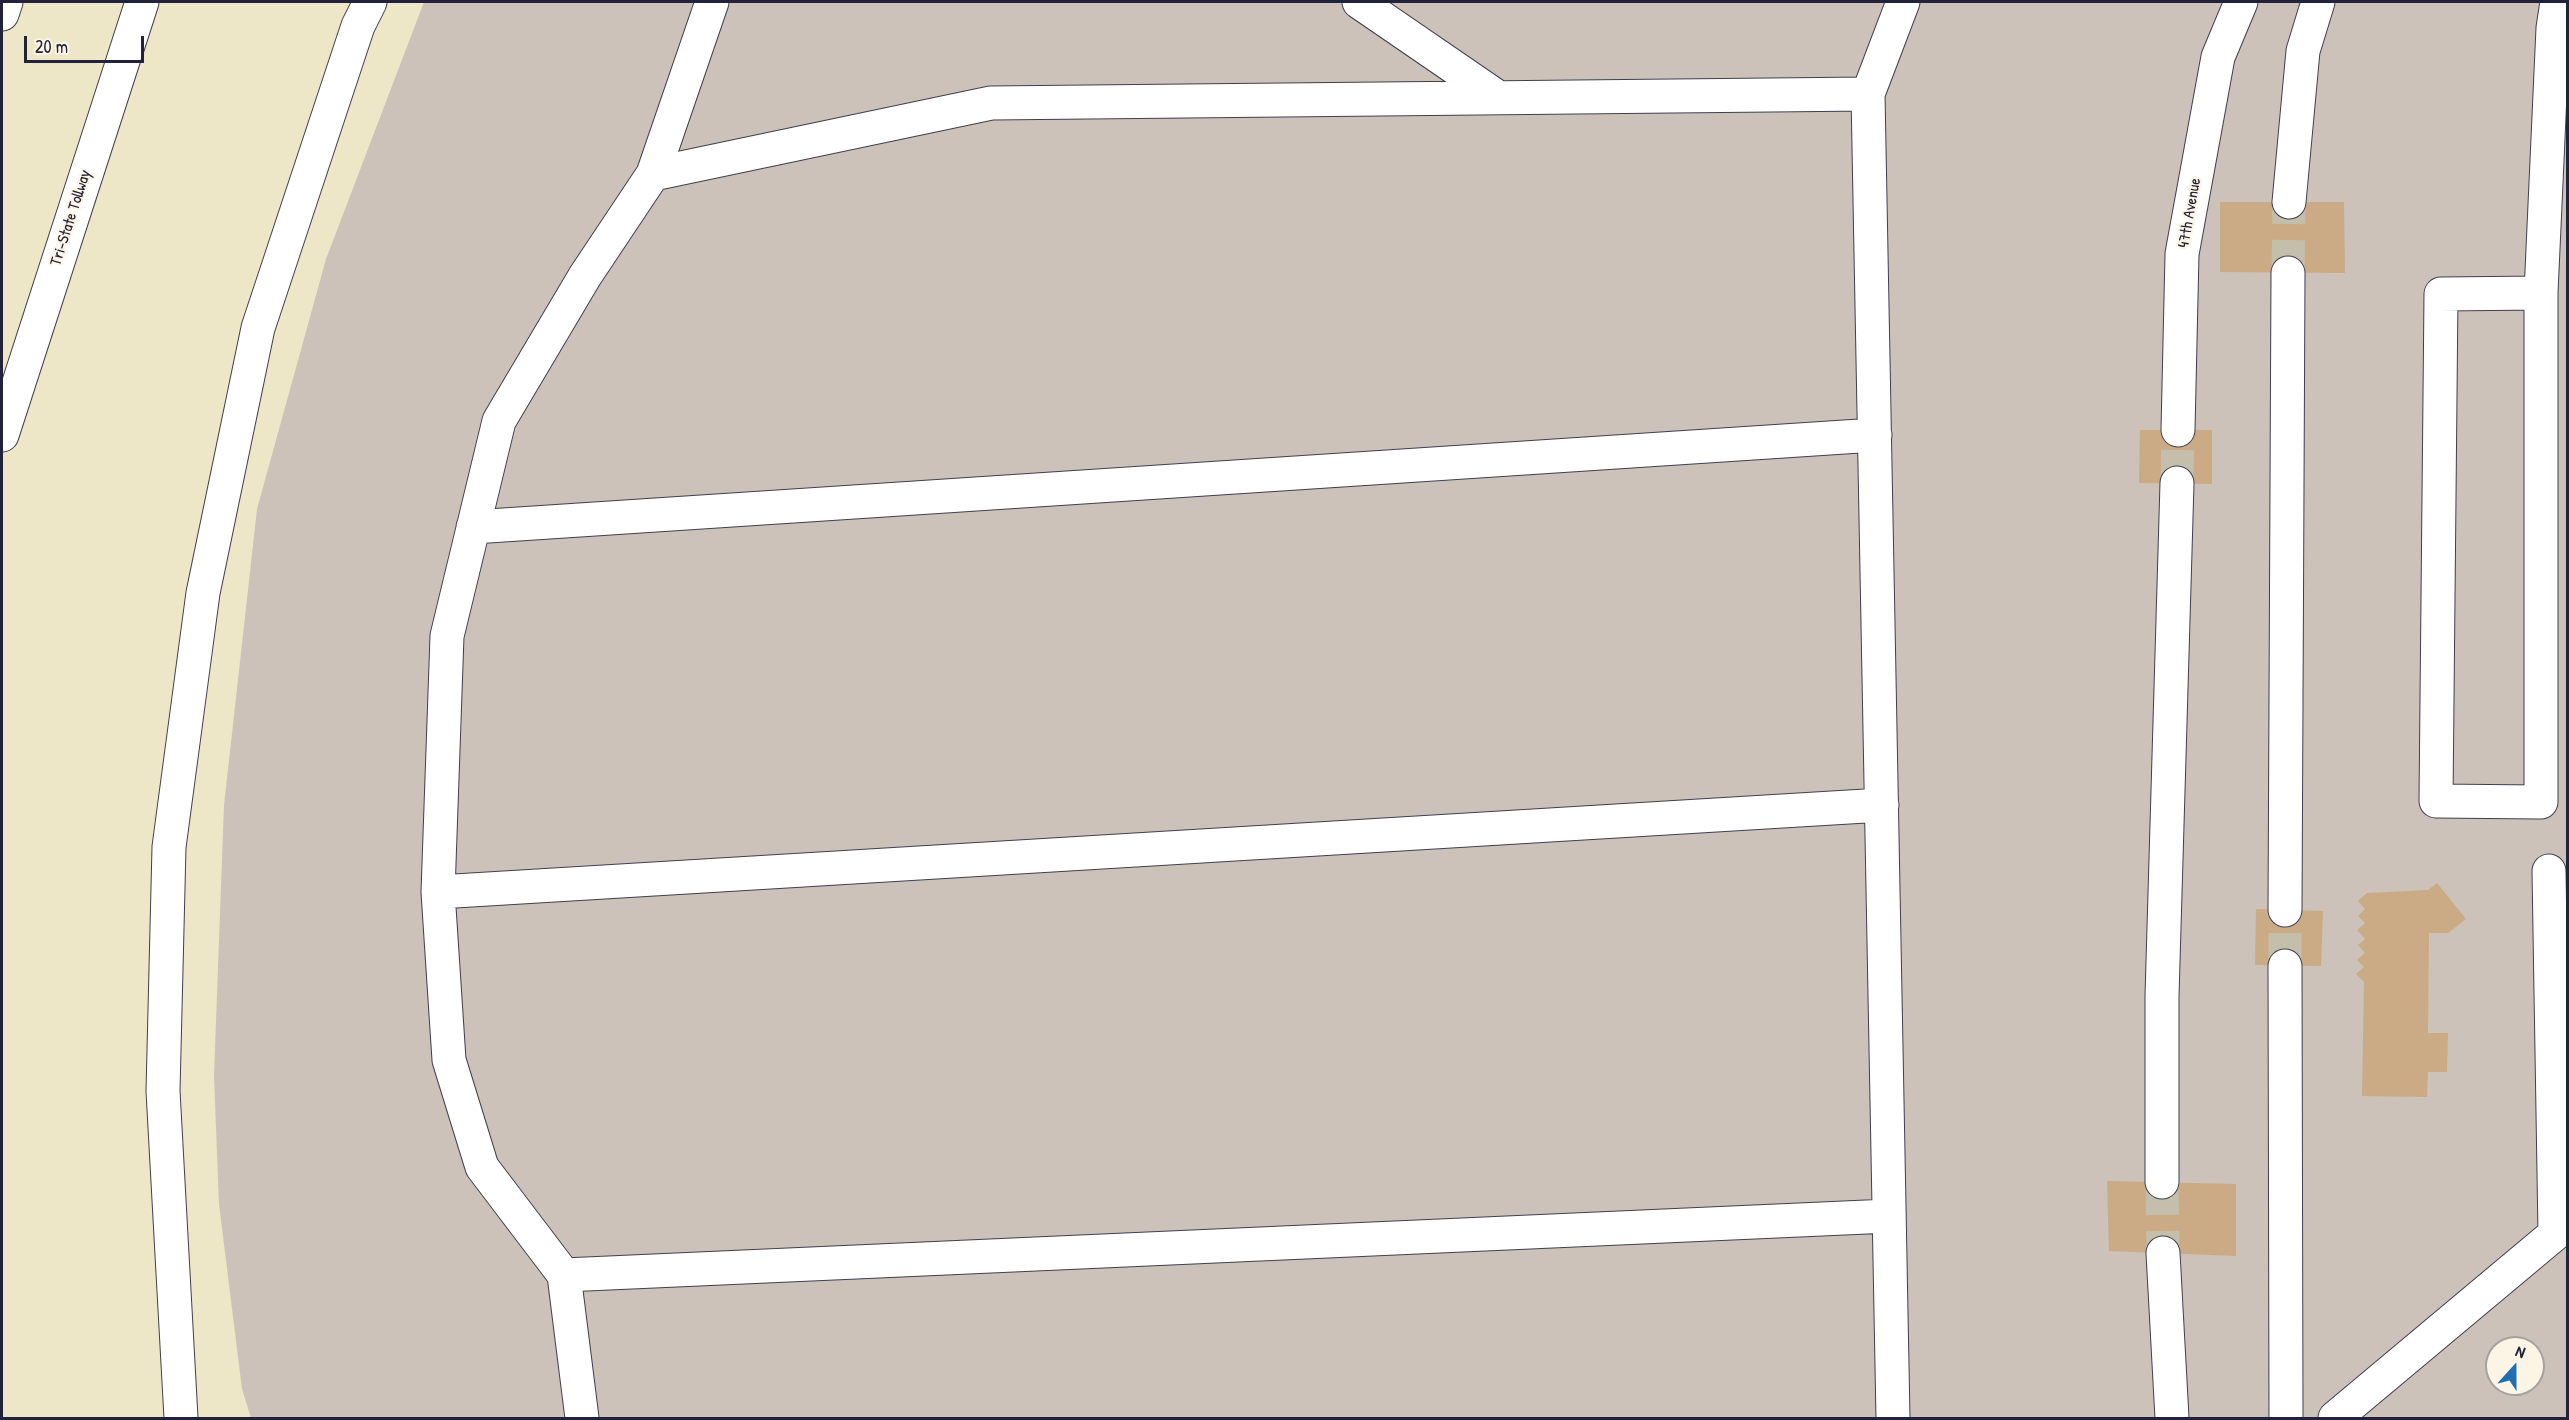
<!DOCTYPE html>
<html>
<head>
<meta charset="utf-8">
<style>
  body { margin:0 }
  #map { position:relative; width:2569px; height:1420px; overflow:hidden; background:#ede6c7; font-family:"Patrick Hand",sans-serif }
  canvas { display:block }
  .frame { position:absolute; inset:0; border:3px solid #22223b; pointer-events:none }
  .north { position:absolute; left:2485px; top:1336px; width:60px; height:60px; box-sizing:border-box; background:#fcf5e5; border:2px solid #a5a1a1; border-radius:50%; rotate:21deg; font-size:16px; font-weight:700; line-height:24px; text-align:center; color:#22223b }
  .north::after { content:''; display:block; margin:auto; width:21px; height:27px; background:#1f6fb2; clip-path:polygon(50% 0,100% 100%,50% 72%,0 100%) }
  .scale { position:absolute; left:24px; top:36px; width:120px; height:27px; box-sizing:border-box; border:3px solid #22223b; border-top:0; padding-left:8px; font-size:18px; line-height:21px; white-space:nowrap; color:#22223b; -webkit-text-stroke:4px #fcf5e5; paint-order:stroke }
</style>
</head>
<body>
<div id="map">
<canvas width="2569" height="1420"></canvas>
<div class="frame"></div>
<div class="north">N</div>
<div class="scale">20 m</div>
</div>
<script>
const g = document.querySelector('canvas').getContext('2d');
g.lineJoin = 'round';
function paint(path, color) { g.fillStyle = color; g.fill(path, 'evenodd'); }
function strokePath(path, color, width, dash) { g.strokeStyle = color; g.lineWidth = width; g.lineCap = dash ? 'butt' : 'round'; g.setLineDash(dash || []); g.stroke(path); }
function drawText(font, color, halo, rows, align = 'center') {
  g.font = font + ' "Patrick Hand",sans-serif'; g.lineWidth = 4.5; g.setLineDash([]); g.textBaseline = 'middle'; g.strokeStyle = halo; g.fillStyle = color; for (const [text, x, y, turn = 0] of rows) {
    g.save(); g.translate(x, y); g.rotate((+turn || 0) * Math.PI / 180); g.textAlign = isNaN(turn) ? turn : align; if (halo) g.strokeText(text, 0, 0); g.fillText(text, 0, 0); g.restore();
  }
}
paint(new Path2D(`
  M424,2H2567V1418H251L242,1389L219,1204L214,1076L224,805L257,509L326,259ZM2497,1348H2533V1384H2497Z`), '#ccc2b9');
paint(new Path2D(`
  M2220,202H2344L2345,273L2220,272Z
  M2140,430H2212V484L2139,483Z
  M2437,883L2466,919L2448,933H2429L2428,1033H2448L2447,1072H2428L2427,1097L2362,1096L2364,982L2356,974L2364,967L2357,960L2365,953L2358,945L2365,939L2357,930L2365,923L2358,916L2365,909L2358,901L2367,893L2428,890Z
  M2256,909L2323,911L2321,966L2255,965Z
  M2107,1181L2236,1184V1256L2109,1251Z`), '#caab85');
strokePath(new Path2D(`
  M2288,273L2289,202
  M2177,483L2178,430
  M2285,966V910
  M2162,1182L2163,1253`), '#c4bfab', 33, [33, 16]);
const minor = new Path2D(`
  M1359,2L1499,98
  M653,174L712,2
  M2289,202L2303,51L2318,2
  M2541,293L2441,294L2436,801L2541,802V293L2553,28L2557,2
  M2178,430L2182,254L2218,57L2241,2
  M473,527L1875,435
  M2549,871L2555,1233
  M438,892L1882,805
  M2285,910L2288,273
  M2285,966L2286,1418
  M2162,1182V996L2177,483
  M2163,1253L2172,1418
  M564,1275L1889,1216
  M181,1418L163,1091L169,847L203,593L258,328L358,26L370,2
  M582,1418L564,1275L482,1167L449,1060L438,892L447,636L499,421L585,276L653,174L991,103L1868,94
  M1893,1418L1868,94L1903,2
  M2335,1418L2568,1223`);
const highway = new Path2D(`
  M2,14L6,2
  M2,435L142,2`);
strokePath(minor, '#403f50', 35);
strokePath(highway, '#403f50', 35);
strokePath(minor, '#fff', 33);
strokePath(highway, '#fff', 33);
drawText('16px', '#22223b', '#fcf5e5', [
  ["47th Avenue",2190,213,-80],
  ["Tri-State Tollway",71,218,-72]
]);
</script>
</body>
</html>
